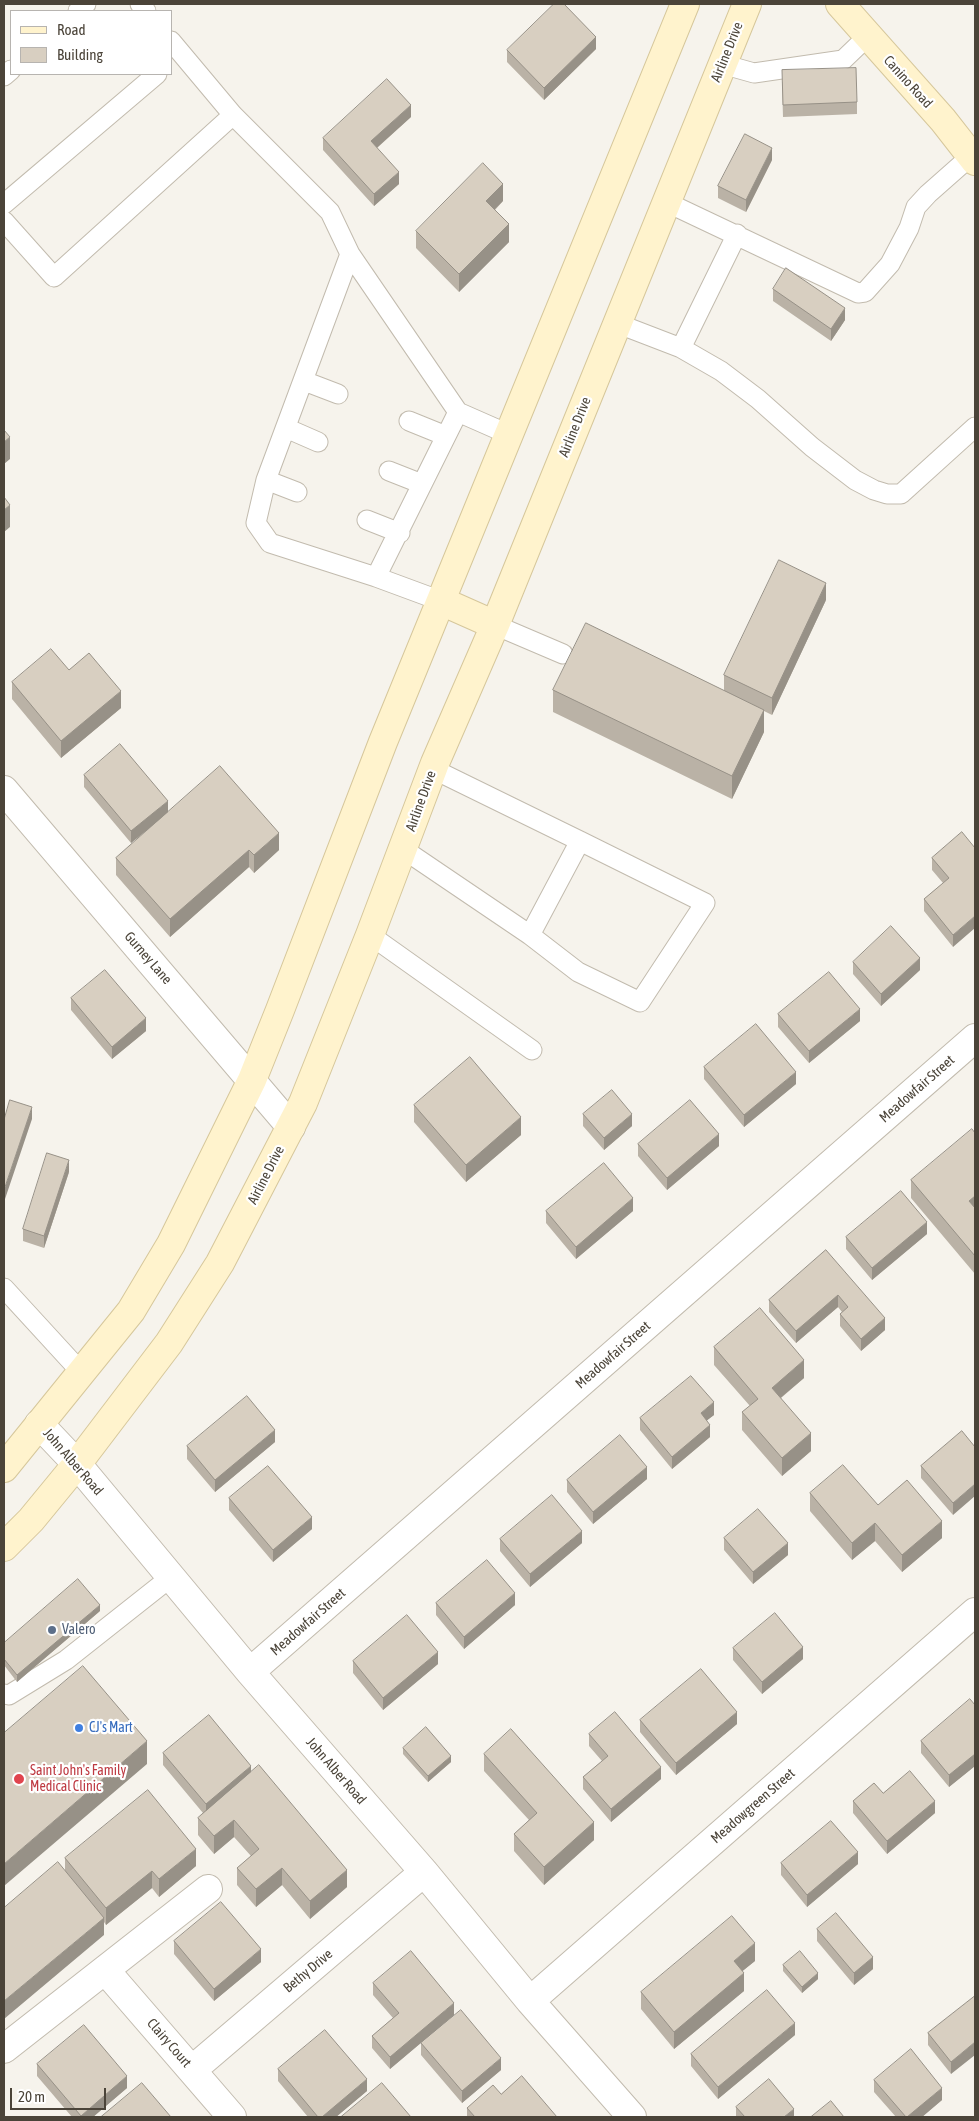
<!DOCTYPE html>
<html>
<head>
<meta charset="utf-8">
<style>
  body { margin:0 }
  #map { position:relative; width:979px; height:2121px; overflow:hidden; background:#f6f3ec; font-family:"Asap Condensed",sans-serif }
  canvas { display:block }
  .frame { position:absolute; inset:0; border:5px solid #4b4439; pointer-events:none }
  .legend { position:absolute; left:10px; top:10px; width:162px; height:65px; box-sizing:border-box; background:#fff; border:1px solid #b7b4b0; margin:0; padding:6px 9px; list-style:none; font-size:15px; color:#4b4439 }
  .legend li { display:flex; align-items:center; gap:10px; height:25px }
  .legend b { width:25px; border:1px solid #b7b4b0 }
  .scale { position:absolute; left:10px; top:2088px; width:96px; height:22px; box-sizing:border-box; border:2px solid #4b4439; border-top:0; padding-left:6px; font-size:15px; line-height:18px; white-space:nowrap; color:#4b4439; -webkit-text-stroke:4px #fff; paint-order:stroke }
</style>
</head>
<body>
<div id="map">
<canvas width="979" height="2121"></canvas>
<div class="frame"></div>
<ul class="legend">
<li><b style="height:6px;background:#fff3cd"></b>Road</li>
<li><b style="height:14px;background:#d8cfc1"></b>Building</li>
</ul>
<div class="scale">20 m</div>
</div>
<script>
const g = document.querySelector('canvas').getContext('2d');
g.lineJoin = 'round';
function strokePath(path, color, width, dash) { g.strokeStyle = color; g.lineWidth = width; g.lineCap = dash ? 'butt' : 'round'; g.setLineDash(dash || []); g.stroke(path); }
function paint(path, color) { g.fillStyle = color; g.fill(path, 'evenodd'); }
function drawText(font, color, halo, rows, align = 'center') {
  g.font = font + ' "Asap Condensed",sans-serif'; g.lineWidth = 4.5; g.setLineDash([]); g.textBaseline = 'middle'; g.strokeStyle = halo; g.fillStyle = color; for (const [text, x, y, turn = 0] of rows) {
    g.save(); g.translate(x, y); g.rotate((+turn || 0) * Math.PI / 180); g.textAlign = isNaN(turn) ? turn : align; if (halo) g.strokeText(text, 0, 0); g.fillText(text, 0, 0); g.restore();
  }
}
const lane = new Path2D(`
  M140,4L146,11
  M78,11L86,4
  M171,41L233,115L330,212L350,254
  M722,64L754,73L843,60L868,36
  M4,76L11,70
  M666,202L858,293L865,292L890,264L909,228L916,207L928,194L971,156
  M4,204L157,74
  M4,221L54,277L233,115
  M616,323L681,348L737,234
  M681,348L721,371L758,399L812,447L855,480L874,490L887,494H901L975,427
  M304,381L338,394
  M409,421L446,436
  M286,428L318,442
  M389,471L422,484
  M266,480L297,492
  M367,520L400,533
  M376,577L270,543L256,523L266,480L350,254L458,412
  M441,601L376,577L458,412L508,434
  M495,625L563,654
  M403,849L530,935L580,841L433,769
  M370,935L532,1050
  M530,935L578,972L640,1002L705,903L580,841
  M4,1288L81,1372
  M4,1694L9,1695L66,1660L171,1577`);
const street = new Path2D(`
  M4,790L291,1127
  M39,1424L77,1464L250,1672L424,1872L530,2001L632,2117
  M250,1672L975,1038
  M105,1970L232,2117
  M530,2001L975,1612
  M4,2049L208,1889
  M192,2070L424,1872`);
const secondary = new Path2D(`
  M840,4L943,120L975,161
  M441,601L495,625
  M4,1468L131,1311L171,1244L252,1080L280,1010L383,742L685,4
  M4,1547L31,1520L77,1464L169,1343L220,1263L303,1103L370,935L435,763L495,625L747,4`);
strokePath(lane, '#c2bbae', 21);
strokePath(street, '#c2bbae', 30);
strokePath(secondary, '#d6c79b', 30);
strokePath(lane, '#fff', 19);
strokePath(street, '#fff', 28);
strokePath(secondary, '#fff3cd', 28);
paint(new Path2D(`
  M596,49L544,100L507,62V50Z
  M782,82L857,102V114L783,117Z
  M411,117L377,148L399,184L374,206L323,150V138Z
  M772,160L746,212L718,198V186Z
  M503,201L495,210L509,242L459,292L416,248V231Z
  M773,289L845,320L831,341L773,301Z
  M826,600L772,715L764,711V732L732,799L553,712V690H724V675Z
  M69,670L121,708L61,758L12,699V682Z
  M84,775L168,812L279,850L254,873L249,867L170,937L116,875V858L160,819L131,843L84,787Z
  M962,832L953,947L924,911V899L943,883L932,870V858Z
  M853,962L920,970L881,1006L853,974Z
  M71,998L146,1031L112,1059L71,1010Z
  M778,1014L860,1021L809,1063L778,1027Z
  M704,1067L796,1084L744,1127L704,1079Z
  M414,1105L521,1135L466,1182L414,1122Z
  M583,1114L632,1126L604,1150L583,1126Z
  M975,1133V1274L911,1198V1180Z
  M638,1144L719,1146L667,1190L638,1156Z
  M69,1172L44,1248L23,1241V1229Z
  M546,1211H633L576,1259L546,1223Z
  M927,1234L872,1280L846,1249V1237Z
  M826,1250L885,1330L861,1351L840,1326V1314L842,1312L838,1307L796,1343L769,1312V1300Z
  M714,1347L804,1378L781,1398L811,1451L782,1476L742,1430V1412L750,1406L714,1365Z
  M714,1415L707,1420L710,1437L672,1469L640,1430V1418Z
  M962,1431L953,1515L921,1478V1466Z
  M275,1442L215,1492L187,1459V1446Z
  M647,1479L593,1524L567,1492V1480Z
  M810,1493L878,1505L942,1538L902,1572L875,1541L852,1560L810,1511Z
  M229,1498L312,1529L273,1562L229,1510Z
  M724,1538L788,1555L753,1584L724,1550Z
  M500,1539L582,1543L530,1587L500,1551Z
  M436,1603L515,1605L464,1649L436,1615Z
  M100,1611L17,1682L4,1665V1643Z
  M733,1648L803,1659L762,1694L733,1660Z
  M353,1661L438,1664L383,1710L353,1673Z
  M975,1705V1766L949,1787L921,1753V1741Z
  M640,1720L737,1724L676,1775L640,1732Z
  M589,1734L661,1779L611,1822L583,1789V1777L602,1761L589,1746Z
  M403,1748L451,1762L428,1782L403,1754Z
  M163,1753L251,1772L347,1887L310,1919L282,1885L256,1907L237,1885V1868L251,1856L234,1837L214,1854L198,1835V1818L203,1813L163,1765Z
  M484,1754L594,1840L544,1885L514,1851V1834L529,1820L484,1771Z
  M883,1793L935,1813L887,1854L853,1813V1801Z
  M65,1858L196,1866L159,1897L152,1888L106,1925L104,1922V1935L65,1871Z
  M781,1863L858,1864L807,1907L781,1875Z
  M817,1929L873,1969L854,1985L817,1941Z
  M174,1941L261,1962L214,2001L174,1954Z
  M755,1961L742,1971L744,1991L674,2049L641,2009V1992Z
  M783,1965L818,1979L802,1993L783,1971Z
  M373,1983L454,2015L390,2069L372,2048V2036L393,2018L373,1995Z
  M975,1996L951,2074L928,2045V2033Z
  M795,2035L718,2099L691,2066V2054Z
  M421,2043L501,2070L462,2103L421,2055Z
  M37,2064L127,2088L93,2117H72L37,2076Z
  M278,2069L367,2091L336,2117H308L278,2081Z
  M874,2080L942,2100L922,2117H896L874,2092Z
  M501,2094L557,2117H467V2108Z
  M736,2107L794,2117H736Z`), '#bab2a6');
paint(new Path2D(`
  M596,37V49L544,100V88Z
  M411,105V117L371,153V141Z
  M772,148V160L746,212V200Z
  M399,172V184L374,206V194Z
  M503,184V201L486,218V201Z
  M509,224V242L459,292V274Z
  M845,308V320L831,341V329Z
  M10,437V459L4,464V442Z
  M10,505V527L4,532V510Z
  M826,583V600L772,715V698Z
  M121,691V708L61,758V741Z
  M764,710V732L732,799V776Z
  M168,801V813L131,843V831Z
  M279,833V850L254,873V855Z
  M249,850V867L170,937V919Z
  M975,916V928L953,947V935Z
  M920,958V970L881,1006V994Z
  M860,1009V1021L809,1063V1051Z
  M146,1018V1031L112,1059V1047Z
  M796,1072V1084L744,1127V1115Z
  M32,1107V1119L4,1202V1190Z
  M632,1114V1126L604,1150V1138Z
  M521,1117V1135L466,1182V1165Z
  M719,1134V1146L667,1190V1178Z
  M69,1160V1172L44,1248V1236Z
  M975,1196V1213L969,1201Z
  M633,1198V1211L576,1259V1247Z
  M927,1222V1234L872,1280V1268Z
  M838,1295V1307L796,1343V1331Z
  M885,1318V1330L861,1351V1339Z
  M804,1360V1378L772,1405V1388Z
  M714,1402V1415L701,1425V1413Z
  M710,1425V1437L672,1469V1457Z
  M275,1430V1442L215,1492V1480Z
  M811,1433V1451L782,1476V1458Z
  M647,1467V1479L593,1524V1512Z
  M975,1484V1496L953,1515V1503Z
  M312,1517V1529L273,1562V1550Z
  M942,1521V1538L902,1572V1555Z
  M875,1523V1541L852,1560V1543Z
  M582,1531V1543L530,1587V1574Z
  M788,1543V1555L753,1584V1572Z
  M515,1593V1605L464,1649V1637Z
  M100,1605V1611L17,1682V1675Z
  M803,1647V1659L762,1694V1682Z
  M438,1652V1664L383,1710V1698Z
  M737,1712V1724L676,1775V1763Z
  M147,1741V1764L4,1886V1864Z
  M975,1754V1766L949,1787V1775Z
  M451,1756V1762L428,1782V1776Z
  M251,1766V1778L206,1816V1804Z
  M661,1767V1779L611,1822V1809Z
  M935,1801V1813L887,1854V1841Z
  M234,1820V1837L214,1854V1836Z
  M594,1822V1840L544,1885V1867Z
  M196,1849V1866L159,1897V1879Z
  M858,1852V1864L807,1907V1895Z
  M282,1868V1885L256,1907V1889Z
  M347,1870V1887L310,1919V1901Z
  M152,1871V1888L106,1925V1908Z
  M104,1918V1935L4,2019V2001Z
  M755,1943V1961L734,1978V1961Z
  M261,1949V1962L214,2001V1989Z
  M873,1957V1969L854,1985V1973Z
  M744,1973V1991L674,2049V2032Z
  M818,1973V1979L802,1993V1987Z
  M454,2003V2015L390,2069V2057Z
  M795,2023V2035L718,2099V2087Z
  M975,2042V2055L951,2074V2062Z
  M501,2058V2070L462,2103V2091Z
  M127,2076V2088L93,2117H81V2116Z
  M367,2079V2091L336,2117H322Z
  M942,2088V2100L922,2117H907Z
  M794,2109V2117H784Z`), '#979187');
const building = new Path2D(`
  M554,4H564L596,37L544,88L507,50Z
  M856,68L857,102L783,105L782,70Z
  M387,79L411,105L371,141L399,172L374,194L323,138Z
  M745,134L772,148L746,200L718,186Z
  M483,163L503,184L486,201L509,224L459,274L416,231Z
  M786,268L845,308L831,329L773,289Z
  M4,430L10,437L4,442Z
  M4,497L10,505L4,510Z
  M779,560L826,583L772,698L724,675Z
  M586,623L764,710L732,776L553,690Z
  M51,649L69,670L89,653L121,691L61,741L12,682Z
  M120,744L168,801L131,831L84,775Z
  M220,766L279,833L254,855L249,850L170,919L116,858Z
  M962,832L975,848V916L953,935L924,899L949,878L932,858Z
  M891,926L920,958L881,994L853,962Z
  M105,970L146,1018L112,1047L71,998Z
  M829,972L860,1009L809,1051L778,1014Z
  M756,1024L796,1072L744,1115L704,1067Z
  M470,1057L521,1117L466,1165L414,1105Z
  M612,1090L632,1114L604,1138L583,1114Z
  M10,1100L32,1107L4,1190V1120Z
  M690,1100L719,1134L667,1178L638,1144Z
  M972,1129L975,1133V1196L969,1201L975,1208V1256L911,1180Z
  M47,1153L69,1160L44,1236L23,1229Z
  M604,1163L633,1198L576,1247L546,1211Z
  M901,1191L927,1222L872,1268L846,1237Z
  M826,1250L885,1318L861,1339L840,1314L848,1307L838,1295L796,1331L769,1300Z
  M760,1308L804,1360L772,1388L811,1433L782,1458L742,1412L758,1399L714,1347Z
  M691,1376L714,1402L701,1413L710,1425L672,1457L640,1418Z
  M247,1396L275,1430L215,1480L187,1446Z
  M962,1431L975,1447V1484L953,1503L921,1466Z
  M620,1435L647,1467L593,1512L567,1480Z
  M843,1465L878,1505L907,1480L942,1521L902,1555L875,1523L852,1543L810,1493Z
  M268,1466L312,1517L273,1550L229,1498Z
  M552,1495L582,1531L530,1574L500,1539Z
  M758,1509L788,1543L753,1572L724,1538Z
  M487,1560L515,1593L464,1637L436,1603Z
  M78,1579L100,1605L17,1675L4,1659V1643Z
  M775,1613L803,1647L762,1682L733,1648Z
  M407,1615L438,1652L383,1698L353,1661Z
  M83,1666L147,1741L4,1864V1733Z
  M701,1669L737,1712L676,1763L640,1720Z
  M970,1699L975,1705V1754L949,1775L921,1741Z
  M615,1712L661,1767L611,1809L583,1777L608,1756L589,1734Z
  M209,1715L251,1766L206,1804L163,1753Z
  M426,1727L451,1756L428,1776L403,1748Z
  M511,1729L594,1822L544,1867L514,1834L537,1813L484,1754Z
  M259,1765L347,1870L310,1901L282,1868L256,1889L237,1868L259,1849L234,1820L214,1836L198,1818Z
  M910,1771L935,1801L887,1841L853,1801L874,1783L883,1793Z
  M148,1790L196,1849L159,1879L152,1871L106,1908L65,1858Z
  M831,1821L858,1852L807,1895L781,1863Z
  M58,1862L104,1918L4,2001V1908Z
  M221,1902L261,1949L214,1989L174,1941Z
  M836,1913L873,1957L854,1973L817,1929Z
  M732,1916L755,1943L734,1961L744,1973L674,2032L641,1992Z
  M411,1951L454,2003L390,2057L372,2036L399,2013L373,1983Z
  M800,1951L818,1973L802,1987L783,1965Z
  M767,1990L795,2023L718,2087L691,2054Z
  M975,1996V2042L951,2062L928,2033Z
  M461,2010L501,2058L462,2091L421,2043Z
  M84,2025L127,2076L81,2116L37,2064Z
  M325,2030L367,2079L322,2117H318L278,2069Z
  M911,2049L942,2088L907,2117H906L874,2080Z
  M522,2076L557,2117H475L467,2108L493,2085L501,2094Z
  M769,2079L794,2109L784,2117H745L736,2107Z
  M142,2083L171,2117H101Z
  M382,2083L411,2117H341Z
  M831,2101L844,2117H811Z`);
paint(building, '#d8cfc1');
strokePath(building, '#979187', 1);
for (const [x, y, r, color] of [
  [52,1630,5,"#5c6f8a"],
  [79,1728,5,"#3f7fe0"],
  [19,1779,6,"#e0444e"]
]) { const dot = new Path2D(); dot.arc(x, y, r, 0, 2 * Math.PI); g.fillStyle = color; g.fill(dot); strokePath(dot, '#fff', 2); }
drawText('14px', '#4b4439', '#fff', [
  ["Airline Drive",727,52,-68],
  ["Canino Road",908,82,48],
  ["Airline Drive",575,427,-68],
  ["Airline Drive",421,801,-70],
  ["Gurney Lane",148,958,49],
  ["Meadowfair Street",917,1089,-41],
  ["Airline Drive",266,1175,-63],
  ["Meadowfair Street",613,1355,-41],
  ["John Alber Road",73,1462,49],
  ["Meadowfair Street",308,1622,-41],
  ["John Alber Road",336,1771,49],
  ["Meadowgreen Street",753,1806,-41],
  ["Bethy Drive",308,1971,-40],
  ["Clairy Court",169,2043,49]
]);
drawText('14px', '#4e5e75', '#fff', [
  ["Valero",62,1630]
], 'left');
drawText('14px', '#366cbe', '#fff', [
  ["CJ's Mart",89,1728]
], 'left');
drawText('14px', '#be3a42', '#fff', [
  ["Saint John's Family",30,1771],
  ["Medical Clinic",30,1787]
], 'left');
</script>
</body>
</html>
